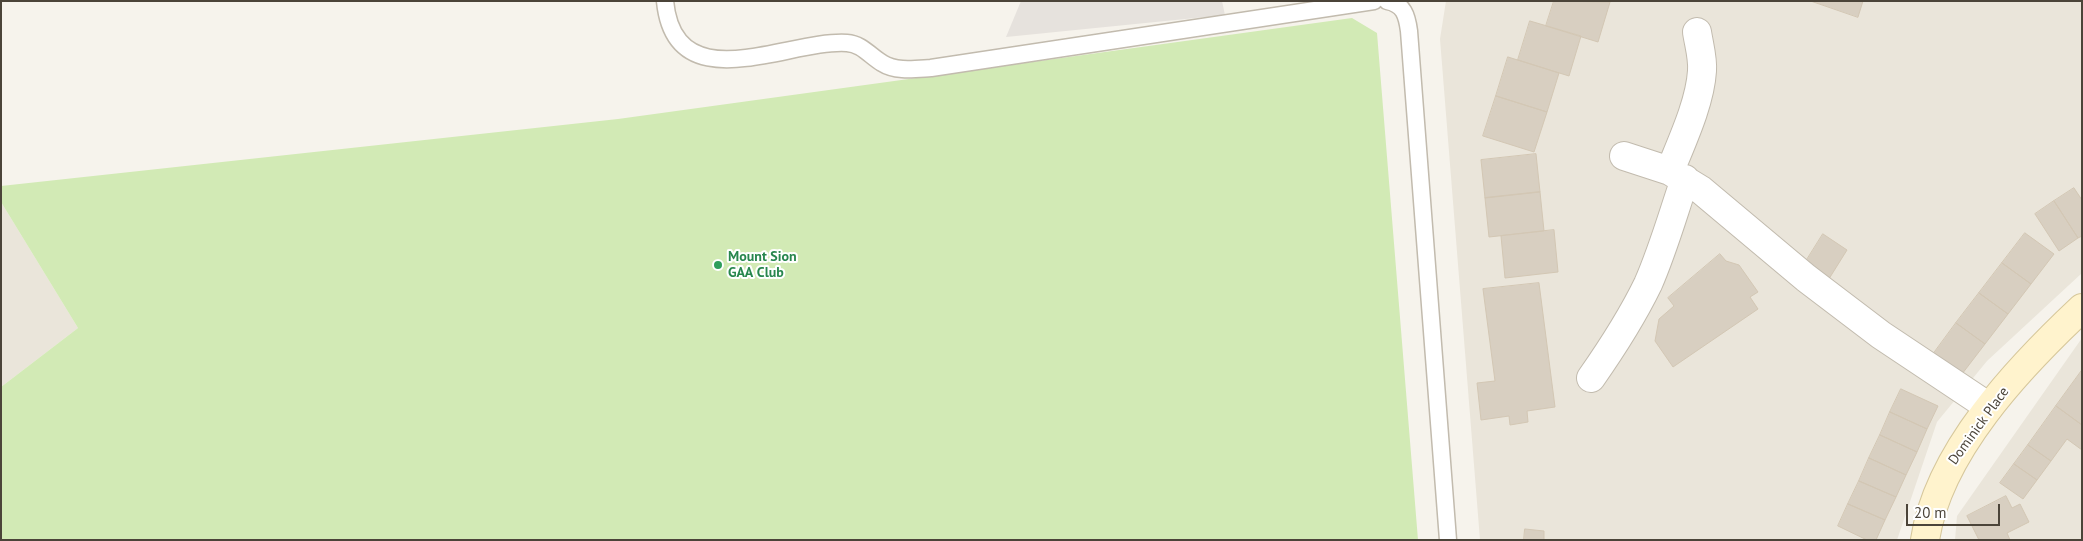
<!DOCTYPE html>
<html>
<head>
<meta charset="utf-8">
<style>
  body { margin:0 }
  #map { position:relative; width:2083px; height:541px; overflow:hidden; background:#f6f3ec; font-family:"PT Sans",sans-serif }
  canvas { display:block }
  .frame { position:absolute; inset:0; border:2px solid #4b4439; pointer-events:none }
  .scale { position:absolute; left:1906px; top:504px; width:94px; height:22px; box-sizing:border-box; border:2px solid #4b4439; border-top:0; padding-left:6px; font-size:15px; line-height:18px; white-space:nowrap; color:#4b4439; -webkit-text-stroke:4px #fff; paint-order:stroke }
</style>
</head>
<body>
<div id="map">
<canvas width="2083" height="541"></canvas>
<div class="frame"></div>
<div class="scale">20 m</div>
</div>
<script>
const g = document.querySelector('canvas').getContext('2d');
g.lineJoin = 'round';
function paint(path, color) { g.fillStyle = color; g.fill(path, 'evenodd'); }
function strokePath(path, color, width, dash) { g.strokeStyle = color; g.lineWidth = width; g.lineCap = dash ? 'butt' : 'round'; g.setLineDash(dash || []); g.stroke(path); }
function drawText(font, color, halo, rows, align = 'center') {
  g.font = font + ' "PT Sans",sans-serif'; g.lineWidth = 4; g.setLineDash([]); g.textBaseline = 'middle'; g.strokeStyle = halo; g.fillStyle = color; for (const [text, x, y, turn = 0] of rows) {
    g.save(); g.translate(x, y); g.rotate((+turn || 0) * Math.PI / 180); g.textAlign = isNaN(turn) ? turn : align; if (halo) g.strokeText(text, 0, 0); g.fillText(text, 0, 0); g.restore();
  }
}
paint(new Path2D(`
  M1446,1H2082V273L1987,361L1937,422L1897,540H1480L1440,39Z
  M1,202L78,328L1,387Z
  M2082,338V540H1955L1957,516Z`), '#eae5da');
paint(new Path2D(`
  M1021,1H1222L1225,15L1006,37Z`), '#e6e2dd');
paint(new Path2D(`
  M1352,18L1377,33L1418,540H1V387L78,328L1,202V186L618,119Z`), '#d2eab5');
const building = new Path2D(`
  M1554,1L1610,2L1598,42L1546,26Z
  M1811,1H1863L1858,17Z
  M1530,21L1581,36L1569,76L1518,60Z
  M1508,57L1559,73L1547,112L1496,96Z
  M1496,96L1547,112L1534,152L1483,136Z
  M1536,154L1540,192L1485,198L1481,160Z
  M2074,188L2082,200V236L2078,238L2054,201Z
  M1540,192L1544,231L1489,237L1485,198Z
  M2054,201L2078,238L2059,251L2035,214Z
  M1554,230L1558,272L1505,278L1501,236Z
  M2025,233L2054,254L2031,284L2002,263Z
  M1823,234L1847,250L1827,282L1803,266Z
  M1720,254L1726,261L1739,265L1758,292L1750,297L1758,309L1673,367L1655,341L1659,319L1674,306L1668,298Z
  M2002,263L2031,284L2008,314L1979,293Z
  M1539,283L1555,407L1527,411L1528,422L1510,425L1509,416L1481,420L1477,383L1495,381L1483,289Z
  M1979,293L2008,314L1985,344L1956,323Z
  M1956,323L1985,344L1962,374L1934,353Z
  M2082,370V425L2056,406Z
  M1901,389L1938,406L1927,429L1890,412Z
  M2056,406L2082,425V450L2067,439L2051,461L2028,445Z
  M1890,412L1927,429L1917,452L1880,435Z
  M1880,435L1917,452L1906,475L1869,458Z
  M2028,445L2051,461L2037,480L2014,464Z
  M1869,458L1906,475L1896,497L1859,481Z
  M2014,464L2037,480L2023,499L2000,483Z
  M1859,481L1896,497L1885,520L1848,504Z
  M2006,496L2012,508L2020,504L2029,522L2007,533L2010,540H1979L1967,516Z
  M1848,504L1885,520L1876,540H1867L1838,526Z
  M1525,529L1544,531V540H1524Z`);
paint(building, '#d8cfc1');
strokePath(building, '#d3c7b4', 1);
const lane = new Path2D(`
  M665,1C675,103 788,39 847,43C862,44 870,56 882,63C896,72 915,69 931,68L1374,1
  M1387,1C1404,4 1407,16 1409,31L1448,540`);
const street = new Path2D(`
  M1624,156L1670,171L1701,190L1806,278L1881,335L1989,407
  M1670,171C1682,141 1700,103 1702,71C1703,58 1699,45 1697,32
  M1591,378C1612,348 1632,317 1648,284C1663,250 1673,214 1685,179`);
const secondary = new Path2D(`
  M1925,540C1938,452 2019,367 2082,308`);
strokePath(lane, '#c2bbae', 19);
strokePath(street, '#c2bbae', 30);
strokePath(secondary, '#d6c79b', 30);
strokePath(lane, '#fff', 16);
strokePath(street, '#fff', 28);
strokePath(secondary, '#fff3cd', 28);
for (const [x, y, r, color] of [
  [718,265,5,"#2e9e5b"]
]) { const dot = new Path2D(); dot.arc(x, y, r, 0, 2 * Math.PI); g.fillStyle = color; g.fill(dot); strokePath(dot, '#fff', 2); }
drawText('bold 14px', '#27864d', '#fff', [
  ["Mount Sion",728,257],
  ["GAA Club",728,273]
], 'left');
drawText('14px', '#4b4439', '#fff', [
  ["Dominick Place",1979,426,-54]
]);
</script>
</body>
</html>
